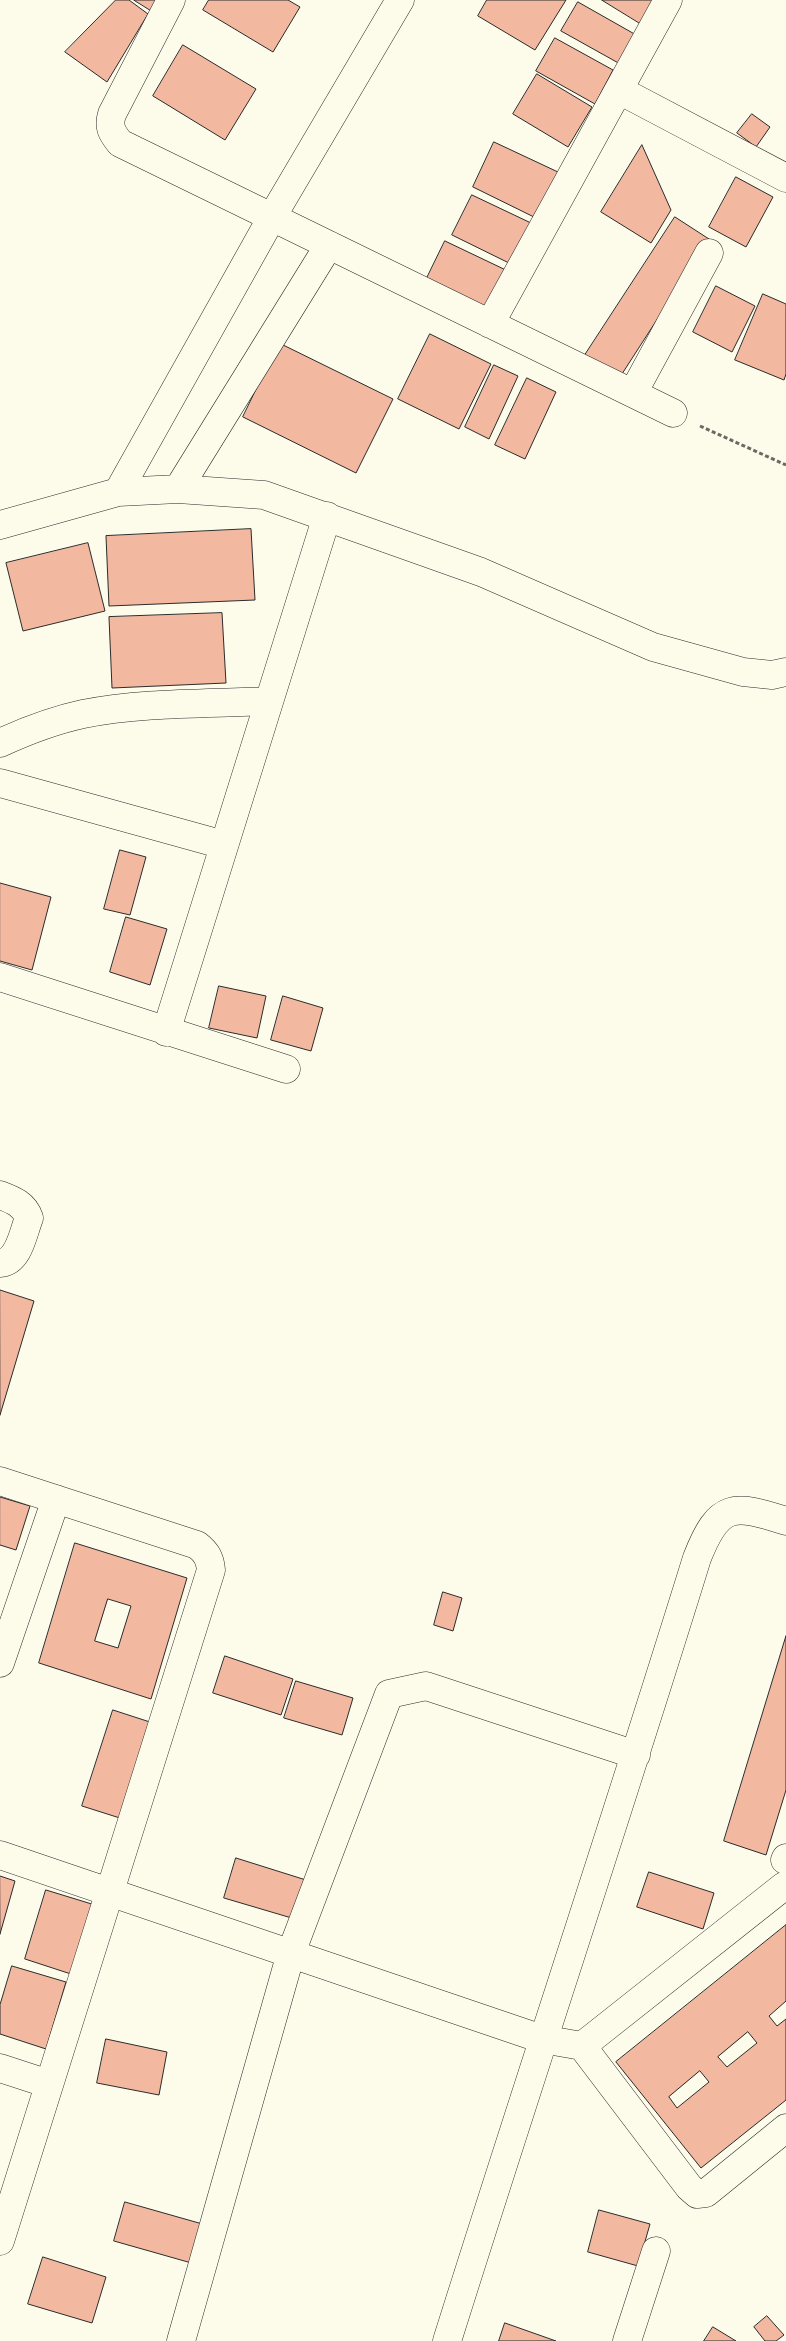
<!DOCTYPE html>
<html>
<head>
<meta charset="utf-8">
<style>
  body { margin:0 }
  canvas { display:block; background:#fdfbea }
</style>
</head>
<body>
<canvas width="786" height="2341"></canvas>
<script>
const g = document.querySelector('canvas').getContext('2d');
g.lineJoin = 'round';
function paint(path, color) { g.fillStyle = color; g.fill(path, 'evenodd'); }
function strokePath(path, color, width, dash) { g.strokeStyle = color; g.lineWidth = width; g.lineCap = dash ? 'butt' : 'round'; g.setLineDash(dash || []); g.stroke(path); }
const building = new Path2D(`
  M116,0H129L148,14L107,82L65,52Z
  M134,0H159L152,11Z
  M209,0H288L300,7L273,52L203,10Z
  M487,0H566L535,50L478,16Z
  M602,0H658L643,25Z
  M578,2L638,36L622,65L561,31Z
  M555,38L613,70L595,104L536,71Z
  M183,45L256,89L225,140L153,96Z
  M537,74L592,107L568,147L513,114Z
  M752,114L770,127L756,147L737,133Z
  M494,142L558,172L536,218L473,187Z
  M642,145L671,210L651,243L601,212Z
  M736,177L773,197L746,247L709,227Z
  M472,195L531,223L511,264L452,235Z
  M675,217L709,239L620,377L585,355Z
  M445,241L510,272L491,311L426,280Z
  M716,286L755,306L732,352L693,332Z
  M763,294L786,304V374L784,380L735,360Z
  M430,334L491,364L459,429L398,399Z
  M279,343L393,399L356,473L243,417Z
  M494,365L518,376L489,439L465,427Z
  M527,378L556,392L525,459L495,445Z
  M251,529L255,600L109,606L106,536Z
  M88,543L105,611L23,631L6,563Z
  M222,613L226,683L112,688L109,617Z
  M120,850L146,857L130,915L104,909Z
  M0,883L51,897L32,970L0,961Z
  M126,917L167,929L150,985L110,972Z
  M219,986L266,996L257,1038L209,1028Z
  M283,996L323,1008L311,1051L271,1040Z
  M0,1290L34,1301L0,1415Z
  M0,1497L30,1506L16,1550L0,1545Z
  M75,1543L187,1578L151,1699L39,1663ZM108,1599L131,1606L118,1648L95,1641Z
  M443,1592L462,1598L453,1631L434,1625Z
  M786,1636V1790L766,1855L724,1841Z
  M225,1656L293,1679L281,1715L213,1693Z
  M296,1681L353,1698L342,1735L284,1718Z
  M113,1710L153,1723L123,1819L82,1806Z
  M236,1858L306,1880L295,1919L224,1898Z
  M649,1872L714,1893L703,1929L637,1907Z
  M0,1876L15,1881L0,1934Z
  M46,1890L95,1905L74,1975L25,1959Z
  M786,1925V2001L769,2016L777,2026L786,2019V2100L701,2168L616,2062ZM748,2032L757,2043L727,2067L718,2057ZM700,2071L709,2082L677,2108L669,2097Z
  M12,1966L66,1982L46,2049L0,2034V2005Z
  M106,2039L167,2052L159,2095L97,2083Z
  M125,2202L206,2225L195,2264L114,2241Z
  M599,2210L650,2224L638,2266L588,2252Z
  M43,2257L106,2277L92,2323L28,2304Z
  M767,2316L784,2335L776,2341H765L754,2327Z
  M505,2323L556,2341H499Z
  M713,2327L736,2341H704Z`);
paint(building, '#f2b8a0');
strokePath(building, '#2b2b2b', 1);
const minor = new Path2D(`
  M171,0L112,114C108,127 112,133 120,143L673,413
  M619,90L786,178
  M490,324L668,0
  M633,393L709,253
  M178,489L329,245
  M118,492L272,217L400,0
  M0,525L118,492L178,489L264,495L481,572L653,647L743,672L772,675L786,672
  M0,743C26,731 55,720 83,714C143,702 208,704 269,701
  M0,783L224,845
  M0,977L286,1069
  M166,1032L327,516
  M0,1195C13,1200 24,1204 29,1218C23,1233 19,1262 0,1263
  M0,1481L197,1545C206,1552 210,1558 211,1570L0,2241
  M0,1663L56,1499
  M0,1855L542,2039L582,2046L689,2187L697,2194L706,2193L786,2128
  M785,1860L786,1858
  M582,2046L784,1886
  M0,2068L49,2084
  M181,2341L291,1953L389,1694L426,1686L636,1755
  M447,2341C529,2080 616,1820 697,1558C719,1502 733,1504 786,1521
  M627,2341L656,2251`);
strokePath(minor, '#2b2b2b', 29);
strokePath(new Path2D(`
  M700,426L786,465`), '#6a6964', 3, [4, 2.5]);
strokePath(minor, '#fdfbea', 28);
</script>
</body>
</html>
